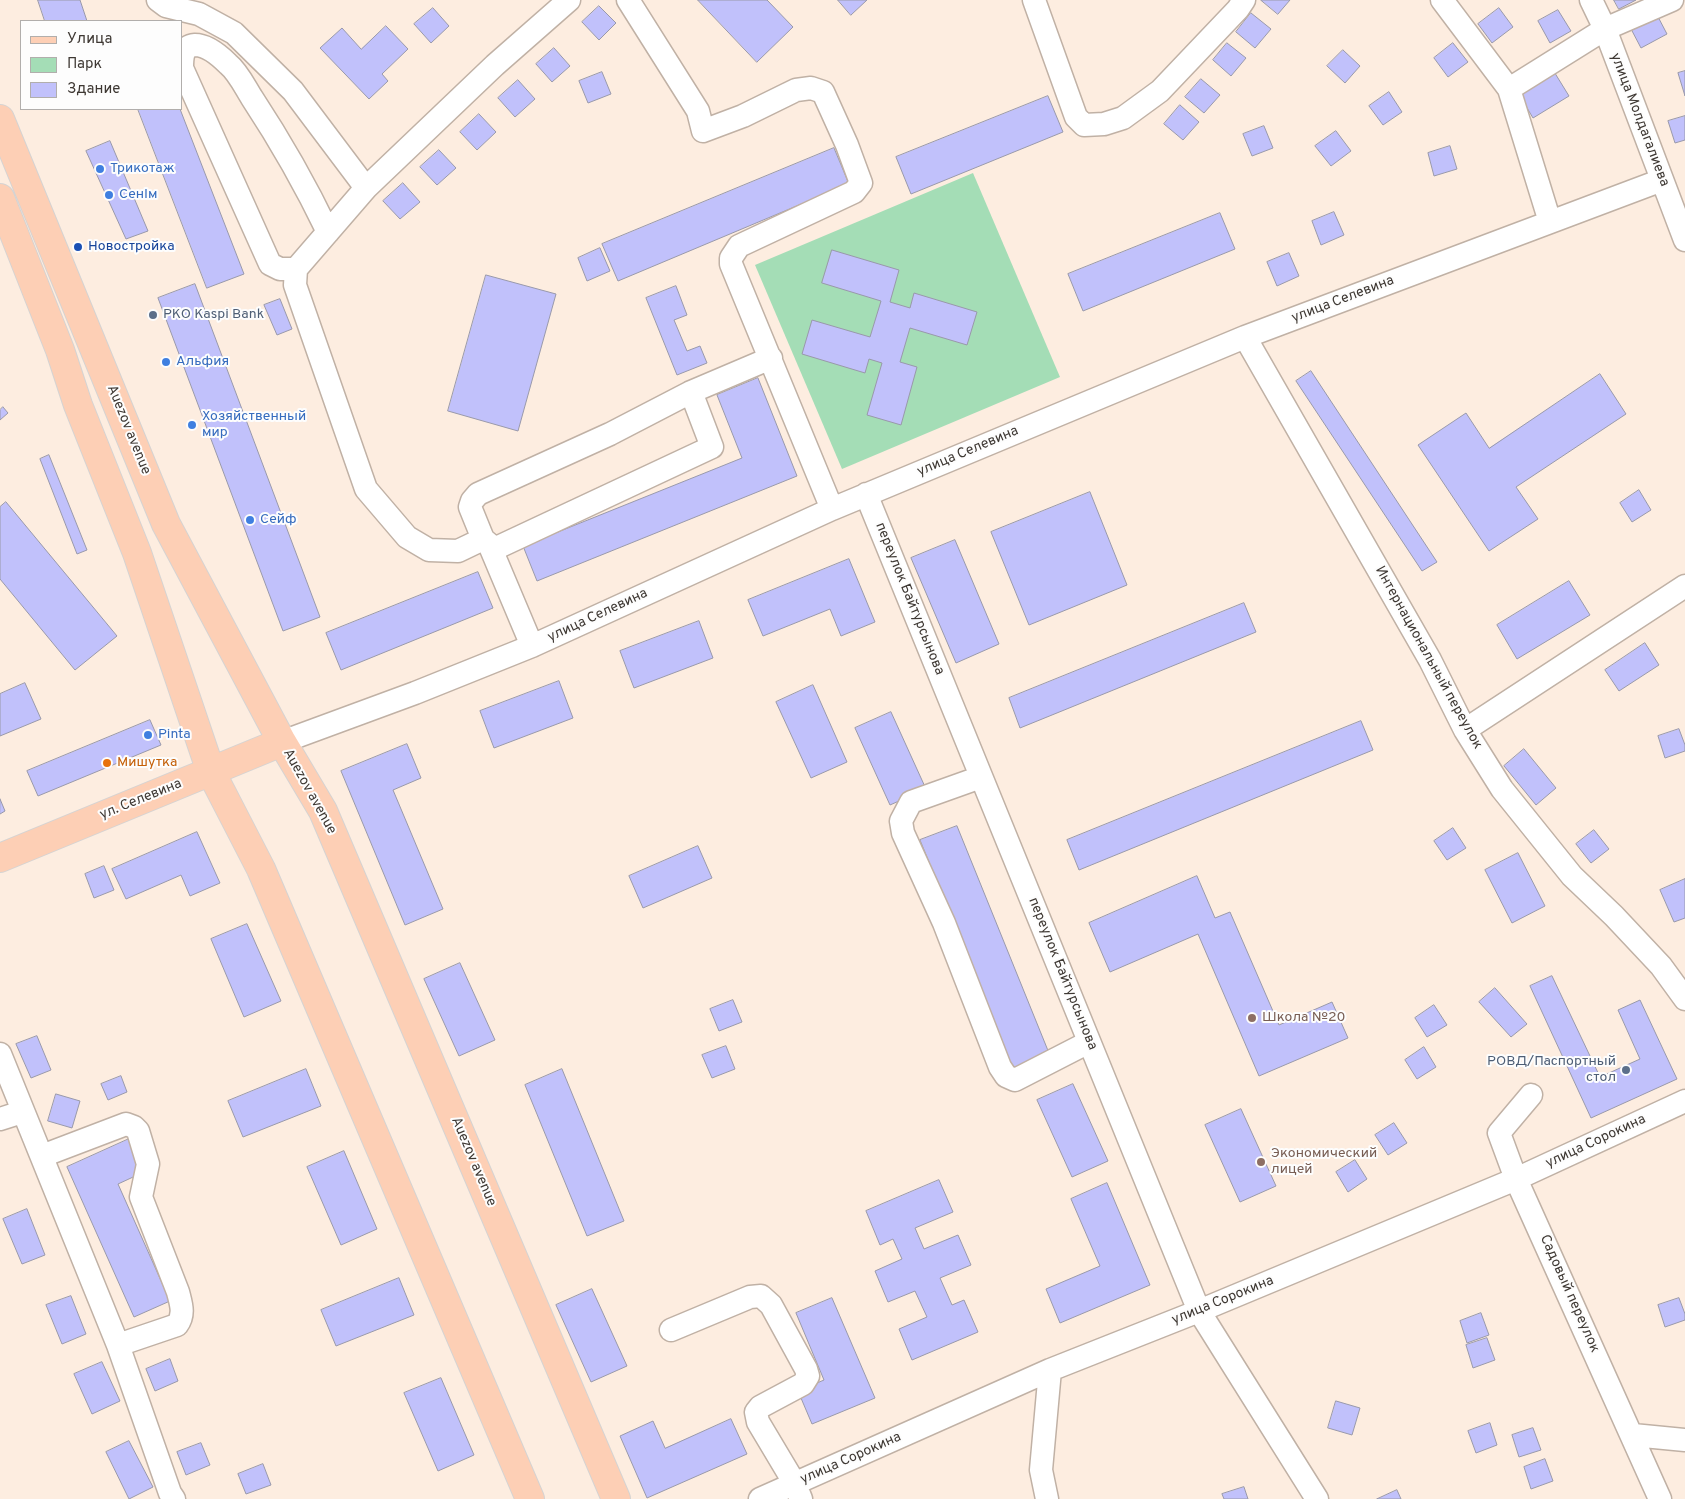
<!DOCTYPE html>
<html>
<head>
<meta charset="utf-8">
<style>
  body { margin:0 }
  #map { position:relative; width:1685px; height:1499px; overflow:hidden; background:#fdede0; font-family:Overpass,sans-serif }
  canvas { display:block }
  .legend { position:absolute; left:20px; top:20px; width:162px; height:90px; box-sizing:border-box; background:#fdfdfd; border:1px solid #b1aeac; margin:0; padding:6px 9px; list-style:none; font-size:15px; color:#3e3833 }
  .legend li { display:flex; align-items:center; gap:10px; height:25px }
  .legend b { width:25px; border:1px solid #b1aeac }
</style>
</head>
<body>
<div id="map">
<canvas width="1685" height="1499"></canvas>
<ul class="legend">
<li><b style="height:6px;background:#fdcfb5"></b>Улица</li>
<li><b style="height:14px;background:#a4ddb6"></b>Парк</li>
<li><b style="height:14px;background:#c1c1fb"></b>Здание</li>
</ul>
</div>
<script>
const g = document.querySelector('canvas').getContext('2d');
g.lineJoin = 'round';
function paint(path, color) { g.fillStyle = color; g.fill(path, 'evenodd'); }
function strokePath(path, color, width, dash) { g.strokeStyle = color; g.lineWidth = width; g.lineCap = dash ? 'butt' : 'round'; g.setLineDash(dash || []); g.stroke(path); }
function drawText(font, color, halo, rows, align = 'center') {
  g.font = font + ' Overpass,sans-serif'; g.lineWidth = 4; g.setLineDash([]); g.textBaseline = 'middle'; g.strokeStyle = halo; g.fillStyle = color; for (const [text, x, y, turn = 0] of rows) {
    g.save(); g.translate(x, y); g.rotate((+turn || 0) * Math.PI / 180); g.textAlign = isNaN(turn) ? turn : align; if (halo) g.strokeText(text, 0, 0); g.fillText(text, 0, 0); g.restore();
  }
}
paint(new Path2D(`
  M973,173L1060,377L842,469L755,265Z`), '#a4ddb6');
const building = new Path2D(`
  M38,0H80L87,21H45Z
  M698,0H767L793,27L757,62Z
  M838,0H867L851,15Z
  M1261,0H1290L1278,14Z
  M1614,0H1636L1619,9Z
  M599,6L616,23L599,40L582,22Z
  M433,8L449,26L431,43L414,24Z
  M1499,8L1513,27L1492,43L1478,24Z
  M1558,10L1571,31L1550,43L1538,21Z
  M1251,13L1271,29L1255,48L1236,32Z
  M1656,13L1667,34L1641,48L1630,27Z
  M386,26L408,49L382,74L388,81L369,99L320,48L342,28L361,49Z
  M1227,43L1246,58L1231,76L1213,60Z
  M1453,43L1468,62L1448,77L1434,58Z
  M554,48L570,66L552,82L536,64Z
  M1343,50L1360,66L1345,83L1327,66Z
  M1553,70L1569,96L1533,118L1517,91Z
  M1685,71V96L1678,73Z
  M602,72L611,94L588,103L579,81Z
  M1201,79L1220,95L1204,113L1185,97Z
  M518,80L535,99L515,117L498,98Z
  M1389,92L1402,112L1383,125L1369,106Z
  M1048,96L1063,132L911,194L896,157Z
  M1180,105L1199,122L1183,140L1164,124Z
  M138,109H180L244,274L207,288Z
  M479,114L496,132L477,150L460,132Z
  M1685,116V140L1675,143L1668,121Z
  M1264,126L1273,148L1252,156L1243,134Z
  M1336,131L1351,151L1331,166L1315,146Z
  M110,141L148,231L126,239L86,151Z
  M1450,146L1457,169L1434,176L1428,153Z
  M834,148L849,184L618,281L602,244Z
  M439,150L456,168L437,185L420,167Z
  M403,183L420,202L400,219L383,201Z
  M1334,212L1344,235L1321,245L1312,221Z
  M1220,213L1235,249L1083,311L1068,274Z
  M600,248L610,271L587,281L578,258Z
  M832,250L899,270L890,302L910,308L914,293L977,312L967,345L910,328L900,362L917,367L901,425L867,415L882,363L869,359L865,373L802,354L812,320L870,337L881,301L822,283Z
  M1289,253L1299,276L1277,286L1267,262Z
  M486,275L556,294L518,431L448,411Z
  M195,284L320,617L283,631L158,298Z
  M676,286L687,315L674,320L687,351L700,346L707,363L677,375L646,298Z
  M280,299L292,329L277,335L264,305Z
  M1311,371L1437,562L1422,571L1296,381Z
  M1600,374L1626,414L1516,487L1538,519L1489,551L1418,445L1466,413L1489,448Z
  M758,378L797,476L537,581L523,546L742,458L717,395Z
  M3,407L8,413L0,420V410Z
  M49,455L87,550L77,554L40,459Z
  M1639,490L1651,510L1632,522L1620,503Z
  M1090,492L1127,585L1029,625L991,532Z
  M6,502L117,636L75,670L0,579V507Z
  M955,540L999,644L956,663L911,558Z
  M849,559L875,622L841,636L830,609L763,636L748,600Z
  M478,572L493,608L341,670L326,633Z
  M1569,581L1590,615L1517,659L1497,625Z
  M1244,603L1256,632L1020,728L1009,698Z
  M699,621L713,658L634,688L620,651Z
  M1645,643L1659,665L1619,691L1605,670Z
  M559,681L573,718L494,748L480,711Z
  M25,683L41,719L0,736V694Z
  M813,685L847,762L811,778L776,702Z
  M891,712L926,789L890,805L855,728Z
  M150,720L161,745L38,796L27,771Z
  M1361,721L1373,750L1079,870L1067,840Z
  M1679,729L1685,745V751L1665,758L1658,736Z
  M407,744L421,778L393,790L443,909L405,925L341,771Z
  M1524,749L1556,788L1536,805L1504,766Z
  M0,799L5,811L0,814Z
  M957,826L1051,1058L1014,1073L920,840Z
  M1453,828L1466,848L1447,860L1434,841Z
  M1594,830L1609,849L1591,863L1576,844Z
  M197,832L220,883L190,896L181,875L126,899L112,869Z
  M698,846L712,878L643,908L629,876Z
  M1518,853L1545,906L1512,923L1485,870Z
  M104,866L114,890L94,898L85,874Z
  M1197,876L1215,918L1230,912L1279,1025L1332,1002L1348,1038L1259,1076L1198,934L1110,972L1089,923Z
  M1685,879V918L1674,922L1660,890Z
  M247,924L281,1001L244,1017L211,939Z
  M460,963L495,1040L459,1056L424,979Z
  M1552,976L1600,1077L1640,1059L1618,1010L1640,1000L1677,1079L1591,1118L1530,986Z
  M1495,988L1527,1024L1511,1037L1479,1002Z
  M733,1000L742,1022L719,1031L710,1009Z
  M1434,1005L1447,1025L1427,1037L1415,1018Z
  M37,1036L51,1070L31,1078L16,1044Z
  M726,1046L735,1069L712,1078L702,1055Z
  M1424,1047L1436,1067L1417,1079L1405,1060Z
  M306,1069L321,1106L243,1137L228,1101Z
  M562,1069L624,1221L587,1236L525,1085Z
  M121,1076L127,1092L108,1100L101,1084Z
  M1073,1084L1108,1161L1072,1177L1037,1100Z
  M56,1094L80,1101L72,1128L48,1121Z
  M1241,1109L1276,1186L1240,1202L1205,1125Z
  M1394,1123L1407,1143L1388,1155L1375,1135Z
  M129,1139L144,1172L118,1184L170,1301L134,1317L67,1167Z
  M344,1151L377,1229L341,1245L307,1167Z
  M1355,1160L1367,1179L1348,1192L1336,1172Z
  M939,1180L953,1212L915,1228L924,1249L958,1235L971,1265L940,1278L952,1305L964,1300L978,1332L912,1360L899,1329L927,1317L915,1291L888,1302L875,1271L902,1259L893,1239L880,1245L866,1211Z
  M1107,1183L1150,1285L1060,1323L1046,1289L1100,1266L1071,1199Z
  M27,1209L45,1255L22,1264L3,1219Z
  M399,1278L414,1315L336,1346L321,1310Z
  M592,1289L627,1366L591,1382L556,1305Z
  M71,1296L86,1334L62,1344L46,1305Z
  M832,1298L875,1398L812,1424L798,1391L824,1380L796,1313Z
  M1679,1298L1685,1314V1320L1665,1327L1658,1305Z
  M1481,1313L1489,1335L1467,1343L1460,1321Z
  M1487,1338L1495,1360L1473,1368L1466,1345Z
  M170,1359L178,1381L155,1391L146,1369Z
  M102,1362L120,1401L92,1414L74,1374Z
  M441,1378L474,1455L438,1471L404,1393Z
  M1336,1401L1360,1408L1352,1435L1328,1428Z
  M731,1419L747,1454L647,1498L620,1436L653,1421L665,1448Z
  M1490,1423L1497,1445L1476,1453L1468,1431Z
  M1533,1428L1541,1450L1519,1457L1512,1435Z
  M129,1441L153,1487L129,1499L106,1452Z
  M201,1443L210,1465L186,1475L177,1452Z
  M1545,1459L1553,1481L1531,1489L1524,1467Z
  M263,1464L271,1485L246,1494L238,1474Z
  M1244,1487L1248,1499H1224L1222,1494Z
  M1397,1490L1401,1499H1377Z`);
paint(building, '#c1c1fb');
strokePath(building, '#99a', 1);
const minor = new Path2D(`
  M158,0L166,6L199,14L234,33L293,91L366,188
  M628,0L698,111L703,131L743,116L796,90L811,88L823,92L847,145L861,183L854,192L739,246L731,258V264L832,509
  M1034,0L1076,117L1084,125L1104,124L1123,118L1160,91L1238,9L1244,0
  M1442,0L1509,89L1550,222
  M1591,0L1605,29L1685,240
  M1509,89L1605,29L1672,0
  M296,269H280L270,264L182,68C182,58 182,46 195,45C207,45 220,56 228,64C238,72 245,87 252,98C281,142 305,184 328,232
  M1245,337L1430,660L1465,730L1502,789L1572,876L1614,916L1661,966L1685,999
  M866,494L1199,1311L1317,1499
  M483,539L470,507L472,501L478,494L610,434L691,392L771,358
  M492,550L712,447L691,392
  M532,646L489,544L483,539L458,551L429,550L407,537L366,489L295,285L296,269L366,188L495,65L569,0
  M1465,730L1685,586
  M282,742L415,693L532,646L832,509L1245,337L1662,180
  M981,777L911,802L901,821L903,833L944,923L1000,1067L1006,1076L1015,1080L1089,1042
  M0,1054L118,1345L170,1493L174,1499
  M1531,1095L1499,1133L1516,1179L1660,1499
  M0,1119L22,1112
  M42,1156L126,1124L134,1127L138,1131L148,1164L141,1197L178,1292C181,1304 185,1314 177,1325L118,1345
  M671,1330L750,1297L761,1296L771,1305L806,1369L808,1376L803,1384L760,1407L756,1412L758,1422L795,1484L801,1499
  M1633,1435L1685,1440
  M760,1499L1050,1370L1199,1311L1516,1179L1685,1101
  M1047,1499L1041,1470L1050,1370`);
const major = new Path2D(`
  M0,119L166,524L282,742L323,811L616,1499
  M0,198L60,350L78,405L137,553L211,772L261,869L530,1499
  M0,858L282,742`);
strokePath(minor, '#c0b1a5', 25);
strokePath(major, '#d5d3d2', 30);
strokePath(minor, '#fff', 22);
strokePath(major, '#fdcfb5', 28);
for (const [x, y, r, color] of [
  [100,169,5,"#3f7fe0"],
  [109,195,5,"#3f7fe0"],
  [78,247,5,"#1a4fb4"],
  [153,315,5,"#5c6f8a"],
  [166,362,5,"#3f7fe0"],
  [192,425,5,"#3f7fe0"],
  [250,520,5,"#3f7fe0"],
  [148,735,5,"#3f7fe0"],
  [107,763,5,"#e8710a"],
  [1252,1018,5,"#8d6e63"],
  [1626,1070,5,"#5c6f8a"],
  [1261,1162,5,"#8d6e63"]
]) { const dot = new Path2D(); dot.arc(x, y, r, 0, 2 * Math.PI); g.fillStyle = color; g.fill(dot); strokePath(dot, '#fdfdfd', 2); }
drawText('14px', '#3e3833', '#fdfdfd', [
  ["улица Молдагалиева",1639,120,69],
  ["улица Селевина",1343,300,-21],
  ["Auezov avenue",128,430,68],
  ["улица Селевина",968,452,-23],
  ["переулок Байтурсынова",909,599,68],
  ["улица Селевина",598,616,-25],
  ["Интернациональный переулок",1428,658,61],
  ["Auezov avenue",309,792,61],
  ["ул. Селевина",141,800,-22],
  ["переулок Байтурсынова",1062,974,68],
  ["улица Сорокина",1596,1142,-25],
  ["Auezov avenue",473,1162,67],
  ["Садовый переулок",1569,1294,66],
  ["улица Сорокина",1223,1301,-22],
  ["улица Сорокина",851,1459,-24]
]);
drawText('14px', '#366cbe', '#fdfdfd', [
  ["Трикотаж",110,169],
  ["СенIм",119,195],
  ["Альфия",176,362],
  ["Хозяйственный",202,417],
  ["мир",202,433],
  ["Сейф",260,520],
  ["Pinta",158,735]
], 'left');
drawText('14px', '#164399', '#fdfdfd', [
  ["Новостройка",88,247]
], 'left');
drawText('14px', '#4e5e75', '#fdfdfd', [
  ["РКО Kaspi Bank",163,315],
  ["РОВД/Паспортный",1616,1062,"right"],
  ["стол",1616,1078,"right"]
], 'left');
drawText('14px', '#c56008', '#fdfdfd', [
  ["Мишутка",117,763]
], 'left');
drawText('14px', '#785e54', '#fdfdfd', [
  ["Школа №20",1262,1018],
  ["Экономический",1271,1154],
  ["лицей",1271,1170]
], 'left');
</script>
</body>
</html>
